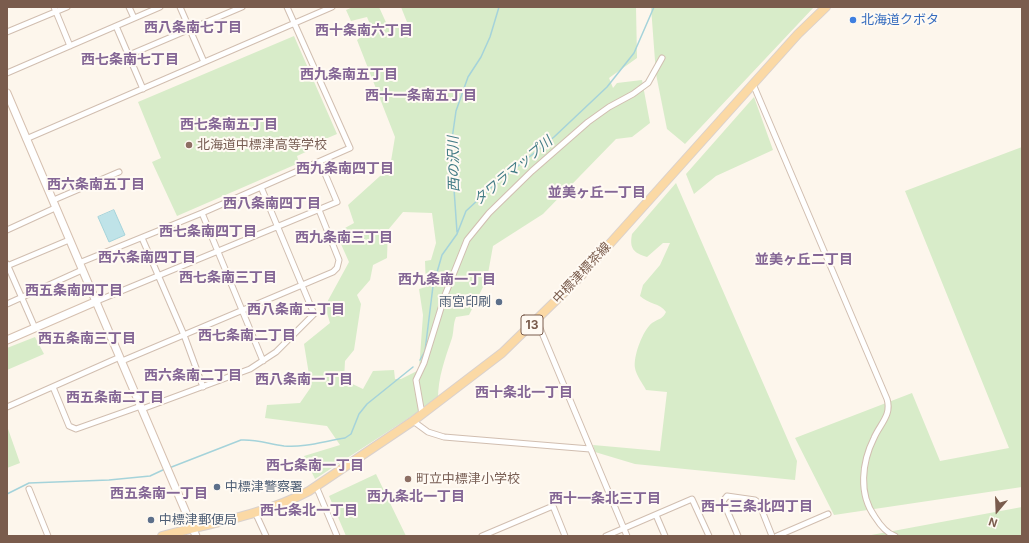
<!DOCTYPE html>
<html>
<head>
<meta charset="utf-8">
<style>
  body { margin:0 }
  #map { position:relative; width:1029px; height:543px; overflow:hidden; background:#fdf6ec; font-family:Inter,sans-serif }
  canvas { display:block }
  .frame { position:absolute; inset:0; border:8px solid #7a5c4d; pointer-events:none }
  .north { position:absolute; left:977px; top:491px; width:40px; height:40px; -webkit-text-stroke:3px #fffaf3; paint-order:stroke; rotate:199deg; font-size:11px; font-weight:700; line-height:16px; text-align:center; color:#7a5c4d }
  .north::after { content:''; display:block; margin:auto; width:14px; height:18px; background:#7a5c4d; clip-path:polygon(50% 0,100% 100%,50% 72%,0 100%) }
</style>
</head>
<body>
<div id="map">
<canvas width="1029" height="543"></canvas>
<div class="frame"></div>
<div class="north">N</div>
</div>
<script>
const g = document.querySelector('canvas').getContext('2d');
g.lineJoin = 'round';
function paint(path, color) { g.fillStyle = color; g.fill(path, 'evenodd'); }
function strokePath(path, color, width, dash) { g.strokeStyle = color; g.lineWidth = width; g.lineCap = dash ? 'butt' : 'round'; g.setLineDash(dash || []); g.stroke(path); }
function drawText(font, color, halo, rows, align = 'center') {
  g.font = font + ' Inter,"Noto Sans JP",sans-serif'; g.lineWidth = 4; g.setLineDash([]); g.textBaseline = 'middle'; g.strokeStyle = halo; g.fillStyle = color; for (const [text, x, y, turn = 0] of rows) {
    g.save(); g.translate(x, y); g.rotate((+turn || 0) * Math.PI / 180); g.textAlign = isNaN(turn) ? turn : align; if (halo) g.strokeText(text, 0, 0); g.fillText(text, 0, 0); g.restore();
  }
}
paint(new Path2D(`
  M353,7H379L389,29L407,22L401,7H636L637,58L609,78L613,88L617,83L642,80L650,123L632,137L616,139L543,214L493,246L487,279L469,315L456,317C453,324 454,331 452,338C445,359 438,377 438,399L315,479L304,456L340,445L327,426L265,418L267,405L300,403L311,387L304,344L330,323L325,306L349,262L336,233L354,223L348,205L390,167L395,137L357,40L372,29L367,17L351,21L346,10ZM403,212L432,213L436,243L431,260L425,261L426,287L419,289L423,315L419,370L401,379H395L394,370L373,371L363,389L344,380L345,361L354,350L361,304L357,295L370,280L373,265L387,258L388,230Z
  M651,7H814L685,144L667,129L656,74Z
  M294,36L337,134L309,146L310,150L297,156L299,163L177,216L152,162L161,158L138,102Z
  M754,97L773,150L716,176L694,194L686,174Z
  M1022,147V487L834,515L795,438L912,393L940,461L1009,448L905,191Z
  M676,183L797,461L795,480L635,464L595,452L593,445L660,451L667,392L646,390C643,384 636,375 635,368C633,356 643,330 652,323C658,319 663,319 666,312C660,303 648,304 640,296L643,285L660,265L670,243H663L647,257C634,253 629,249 632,234Z
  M35,337L44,354L7,370V348Z
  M7,426L20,463L7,468Z
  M376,474L406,536H346L329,496Z
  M1022,507V536H866Z`), '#d8ecc9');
const water = new Path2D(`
  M114,210L125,235L109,242L98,217Z`);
paint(water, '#bfe3e8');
strokePath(water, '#a5d3da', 1);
strokePath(new Path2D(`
  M457,232L451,146L456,111L468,77L481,57L490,37L499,7
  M420,360L425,351L433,286L442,255L457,234L466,211L492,187L554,137L607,87L634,53L654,7
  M169,468L241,440C256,439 269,444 284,446C304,448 325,441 345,438L351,434L359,414L367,404L413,367
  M7,494L29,483L109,480L150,476L165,469`), '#a5d3da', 1.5);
const street = new Path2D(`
  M54,7L70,46
  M129,7L134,18
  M180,7L204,62
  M116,26L143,89
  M7,32L67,7
  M129,55L242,7
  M7,73L160,7
  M753,84L887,399C892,415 880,424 874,438C862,462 858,494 875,517C880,525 886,533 895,536
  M26,139L332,7
  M56,199L119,172
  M202,213L263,361
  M7,230L55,208
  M142,238L184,335L203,387
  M79,263L202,213L350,148L287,7
  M7,264L35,328
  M7,266L69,240
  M97,301L337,202L320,162
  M7,304L82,270
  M537,321L627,536
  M122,361L333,272L337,268L339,260L319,210
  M53,387L69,426L76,429L141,406
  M7,407L120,357
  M142,409L250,369L276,352L314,314L261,187
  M422,414L416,380L424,363L445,295L467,240L489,213L532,171L588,122L609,107L633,94L648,83L662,58
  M413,421L428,432L444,437L590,449
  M316,486L337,536
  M29,489L48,536
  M255,512L266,536
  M656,515L665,536
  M482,536L553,506L565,536
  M606,536L692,499L709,536
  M738,536L723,501L727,496L755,500L759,503L772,536
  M777,536L828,514`);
const secondary = new Path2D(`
  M7,93L196,536
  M7,340L97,301`);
const primary = new Path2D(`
  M162,536C211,523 264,515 309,491L413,421L502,353L580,277L798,34L826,7`);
strokePath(street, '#d1beb0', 7);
strokePath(secondary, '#d6c0b0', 9);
strokePath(primary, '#dad1cd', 10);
strokePath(street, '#fff', 5);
strokePath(secondary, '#fff', 7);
strokePath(primary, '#fbd9a5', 8);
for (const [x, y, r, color] of [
  [853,20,4,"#3f7fe0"],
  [189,145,4,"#8d6e63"],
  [499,302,4,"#5c6f8a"],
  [408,479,4,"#8d6e63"],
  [217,487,4,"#5c6f8a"],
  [151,520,4,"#5c6f8a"]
]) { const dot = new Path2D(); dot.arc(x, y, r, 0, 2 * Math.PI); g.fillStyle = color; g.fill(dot); strokePath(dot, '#fffaf3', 1.5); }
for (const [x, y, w] of [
  [532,325,22]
]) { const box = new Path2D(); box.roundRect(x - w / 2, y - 10, w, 20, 3); g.fillStyle = '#fffaf3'; g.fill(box); strokePath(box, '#7a5c4d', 1); }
drawText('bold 12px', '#7a5c4d', null, [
  ["13",532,325]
]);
drawText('13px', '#366cbe', '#fffaf3', [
  ["北海道クボタ",861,20]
], 'left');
drawText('13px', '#785e54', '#fffaf3', [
  ["北海道中標津高等学校",197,145],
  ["町立中標津小学校",416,479]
], 'left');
drawText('13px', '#7a5c4d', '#fffaf3', [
  ["中標津標茶線",582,273,-47]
]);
drawText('13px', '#4e5e75', '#fffaf3', [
  ["雨宮印刷",491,302,"right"],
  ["中標津警察署",225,487],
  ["中標津郵便局",159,520]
], 'left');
drawText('bold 14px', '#846695', '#fffaf3', [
  ["西八条南七丁目",193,28],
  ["西十条南六丁目",364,31],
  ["西七条南七丁目",130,60],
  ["西九条南五丁目",349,75],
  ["西十一条南五丁目",421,96],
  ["西七条南五丁目",229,125],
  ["西九条南四丁目",345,169],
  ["西六条南五丁目",96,185],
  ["並美ヶ丘一丁目",597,193],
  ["西八条南四丁目",272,204],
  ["西七条南四丁目",208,232],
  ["西九条南三丁目",344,238],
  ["西六条南四丁目",147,258],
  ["並美ヶ丘二丁目",804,260],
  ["西七条南三丁目",228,278],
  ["西九条南一丁目",447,280],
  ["西五条南四丁目",74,291],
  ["西八条南二丁目",296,310],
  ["西七条南二丁目",247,336],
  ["西五条南三丁目",87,339],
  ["西六条南二丁目",193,376],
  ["西八条南一丁目",304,380],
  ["西十条北一丁目",524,393],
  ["西五条南二丁目",115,398],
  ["西七条南一丁目",315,466],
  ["西五条南一丁目",159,494],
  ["西九条北一丁目",416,497],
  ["西十一条北三丁目",605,499],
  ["西十三条北四丁目",757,507],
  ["西七条北一丁目",309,511]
]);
drawText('italic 14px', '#437c86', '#fffaf3', [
  ["西の沢川",454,164,-91],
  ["タワラマップ川",513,171,-40]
]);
</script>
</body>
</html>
